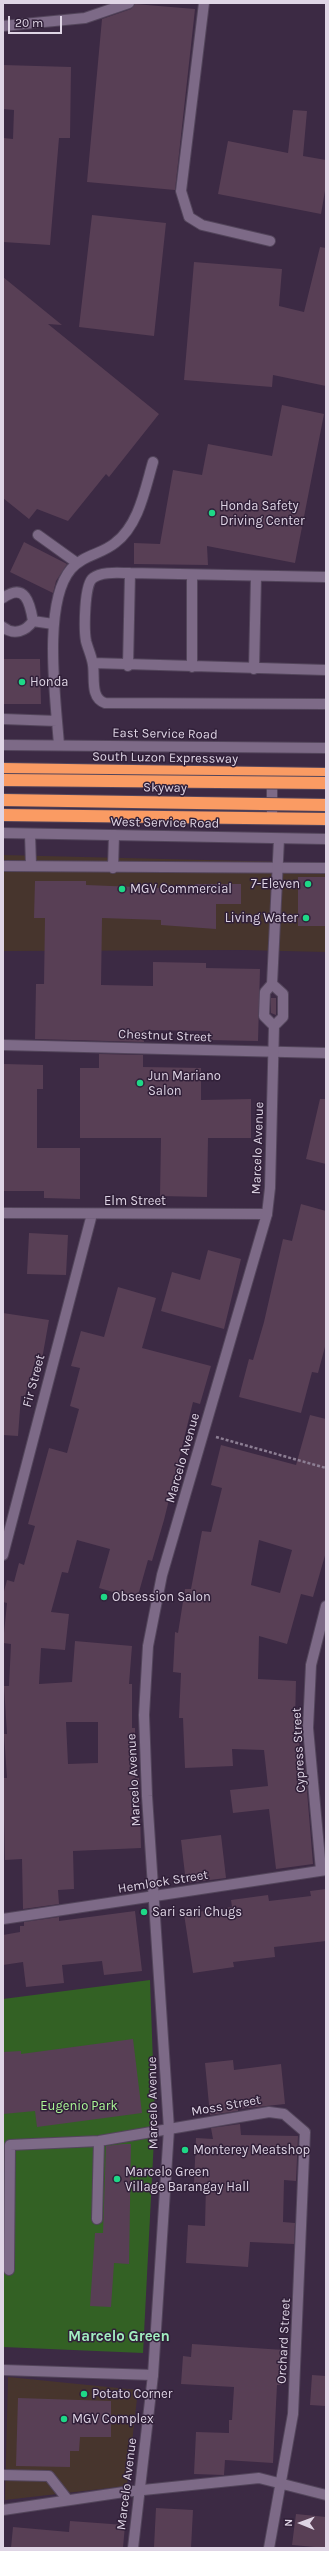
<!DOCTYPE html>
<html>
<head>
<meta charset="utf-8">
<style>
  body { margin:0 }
  #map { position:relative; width:329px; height:2551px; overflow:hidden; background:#3c2a44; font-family:Karla,sans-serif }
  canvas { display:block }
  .frame { position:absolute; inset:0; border:4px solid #dfd5e5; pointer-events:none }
  .north { position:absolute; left:281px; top:2503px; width:40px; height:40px; -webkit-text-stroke:3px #312039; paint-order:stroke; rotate:271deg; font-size:11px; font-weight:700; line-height:16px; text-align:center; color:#dfd5e5 }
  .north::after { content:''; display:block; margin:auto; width:14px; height:18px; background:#dfd5e5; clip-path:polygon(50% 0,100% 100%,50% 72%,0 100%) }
  .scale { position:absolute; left:8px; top:16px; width:54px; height:18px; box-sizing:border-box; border:2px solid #dfd5e5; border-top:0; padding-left:5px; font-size:12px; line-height:14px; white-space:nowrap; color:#dfd5e5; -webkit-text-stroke:3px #312039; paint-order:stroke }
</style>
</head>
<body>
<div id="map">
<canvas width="329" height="2551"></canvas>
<div class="frame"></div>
<div class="north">N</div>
<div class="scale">20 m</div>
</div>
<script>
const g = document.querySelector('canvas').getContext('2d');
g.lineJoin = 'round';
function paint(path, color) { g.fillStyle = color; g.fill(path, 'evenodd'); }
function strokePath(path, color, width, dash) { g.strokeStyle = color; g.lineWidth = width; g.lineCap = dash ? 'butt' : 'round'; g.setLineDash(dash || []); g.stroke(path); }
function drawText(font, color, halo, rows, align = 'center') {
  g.font = font + ' Karla,sans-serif'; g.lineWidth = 3; g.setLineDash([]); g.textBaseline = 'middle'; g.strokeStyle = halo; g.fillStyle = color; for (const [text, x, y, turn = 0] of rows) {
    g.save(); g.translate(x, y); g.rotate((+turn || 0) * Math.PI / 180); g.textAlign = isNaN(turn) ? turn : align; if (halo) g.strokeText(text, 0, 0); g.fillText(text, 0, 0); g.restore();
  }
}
paint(new Path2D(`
  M3,855L326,863V952L243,950L3,951Z
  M8,2377L138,2390L127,2486L5,2500Z`), '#47352d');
paint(new Path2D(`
  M150,1980L155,2119L143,2353L3,2347V1999Z`), '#336124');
paint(new Path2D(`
  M135,4L195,9L175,190L87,182L102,19L131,9Z
  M3,65L71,67L70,138H59L50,245L3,242V138L13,139L14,110L3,109Z
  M293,110L307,111L303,156L326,160V185L321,214L218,194L228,141L288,153Z
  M92,215L166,223L154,336L79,327Z
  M320,247L326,248V386L273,375L272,387L184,380L194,262L282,269L279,306L304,312Z
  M3,277L62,325L48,324L159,414L109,477L106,474L68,521L37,509L29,519L3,498Z
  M282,405L324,414L295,563L207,546L208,565L134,564V543L160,544L173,470L202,475L208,444L272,456Z
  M24,542L67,564L56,581L53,593L10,572Z
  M3,659H40L41,704H3Z
  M298,877H326V926H298Z
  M35,881H86V885L161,888V886H195V884H241V904H216V929L161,925V920L102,918L101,985L153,986V962L206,963V968L260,969L258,1041L210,1040V1031L144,1030V1042L35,1039L36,984H44L45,918H34Z
  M271,998H276V1015L271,1013Z
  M99,1054L143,1055V1067L201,1068V1100L251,1099V1138H208L207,1197L160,1196L161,1138H80V1068H99Z
  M4,1064L43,1065V1089H37V1148H80V1199L44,1198V1191H3Z
  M320,1099H326V1164L306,1159Z
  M301,1204L326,1211V1343L318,1373L312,1372L301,1413L239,1397L249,1359L253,1360L264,1322L283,1239L292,1241Z
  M29,1233L68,1235L66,1275L27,1274Z
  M208,1250L241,1259L224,1329L161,1311L172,1272L200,1280Z
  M118,1287L156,1298L142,1348L211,1366L200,1404L193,1402L164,1520L152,1561L148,1560L137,1599L99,1588L110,1549L77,1540L68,1573L62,1572L51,1612L69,1614L65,1650L41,1648L39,1684L72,1682L75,1641L132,1646L129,1684H132V1728H135V1778H139L141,1848L73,1851L74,1889L58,1890L59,1904L23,1909L22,1859L5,1860L3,1778H7L4,1734H7L4,1686H9L11,1644L3,1643L7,1603L3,1602V1595L7,1580L14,1582L19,1563L24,1565L35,1526L28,1524L49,1448L67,1453L79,1409L70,1406L80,1368L71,1366L81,1331L104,1337ZM66,1722H98V1763L68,1764Z
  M3,1313L49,1320L42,1359L36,1358L25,1396H21L18,1436L3,1435Z
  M310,1415L326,1419V1552L313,1597L301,1594L287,1644L259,1636L258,1679L296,1681L295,1723H300L299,1767H305L313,1864L276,1869L269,1809L233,1813L230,1790L268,1786L264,1750L232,1749L233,1766L185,1768L183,1718H179L181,1673L173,1672L175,1632L178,1633L185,1589H191L202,1531L211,1532L222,1488L211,1485L221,1445L296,1465ZM259,1540L292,1550L280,1593L251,1585Z
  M221,1835L226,1878L186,1883L181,1840Z
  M326,1889V1941L274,1947L275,1957L233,1962L234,1967L193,1973L184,1914L232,1907L231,1900L268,1895L269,1901L311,1896L310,1891Z
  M135,1911L142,1971L104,1975L102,1961L62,1965L64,1983L26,1987L23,1962L3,1965V1935L20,1932V1926H24V1922L59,1917V1921Z
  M133,2039L142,2113L37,2127L35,2111L3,2114V2052L21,2051V2054Z
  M233,2060L234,2070L281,2064L285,2104L238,2109V2111L210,2115L205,2063Z
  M240,2124L241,2135L298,2136L296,2181L284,2180L283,2222L295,2223L294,2244L250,2242L248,2267L186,2263L188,2225L205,2226L206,2184L194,2183L196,2138L213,2139L211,2128Z
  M123,2144H131L129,2264L114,2263L111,2307L90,2306L95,2233H103L106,2146Z
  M192,2344L284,2350L282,2385H277L273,2463L225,2460L224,2475L194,2474L196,2432L229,2433V2420H232L234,2387L181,2384L183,2356L191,2357Z
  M312,2375L326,2376V2406L310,2405Z
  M18,2398L111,2401V2437H80L79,2451H70V2467L16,2466Z
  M156,2508L193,2510L191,2548L154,2547Z
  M296,2514L326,2517V2548L292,2545Z
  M70,2521L125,2525L123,2548H11L13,2527L69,2532Z`), '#583f55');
const service = new Path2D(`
  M204,3L181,191L189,217L202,225L270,241
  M38,535L77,563
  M326,577L130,573C119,573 102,571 93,578C84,584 84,630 86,641C88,649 92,657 93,665C95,678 90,698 105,703L326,704
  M3,598C25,582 30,603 33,621C26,631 14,636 3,627
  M33,621L53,624
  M93,663L326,670
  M128,666L130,573
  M192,667V576
  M254,669L256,577
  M3,719L57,721
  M59,745C56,702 42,603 71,569C83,555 102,554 115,543C139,525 145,489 153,462
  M272,818V776
  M30,834L31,865
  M3,866L326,868
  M113,868L114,835
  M97,2219L99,2141
  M9,2270L10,2145L99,2141L169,2129
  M3,2370L153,2375
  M3,2475L49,2476L67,2499`);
const minor = new Path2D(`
  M3,26L85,18L129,3
  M3,1045L326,1053
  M3,1213L267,1214
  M3,1555L92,1214
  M321,1870L308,1728L311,1665L326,1606
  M3,1919L326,1870
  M169,2129L269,2112L284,2114L305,2132L293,2414L269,2548
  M3,2510L124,2492L259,2478L326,2495`);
const tertiary = new Path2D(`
  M272,984L283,994V1017L274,1026
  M133,2548L153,2375L169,2129L147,1796L144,1715L148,1646L162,1575L267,1214L270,1188L274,1026L264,1016L265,992L272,984L279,839`);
const secondary = new Path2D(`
  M3,745L326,748
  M3,833L326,839`);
const motorway = new Path2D(`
  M3,769L326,774
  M3,815L326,819`);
strokePath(service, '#53455b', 12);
strokePath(minor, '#53455b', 12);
strokePath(tertiary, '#53455b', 12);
strokePath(secondary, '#53455b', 12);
strokePath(motorway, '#53455b', 14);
strokePath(new Path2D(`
  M216,1437L326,1468`), '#8c7e93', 2.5, [3, 2]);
strokePath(service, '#7d6a87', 10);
strokePath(minor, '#7d6a87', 10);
strokePath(tertiary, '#7d6a87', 10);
strokePath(secondary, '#7d6a87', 10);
strokePath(motorway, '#fa9b63', 12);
const motorwayBridge = new Path2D(`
  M3,780L326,783
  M3,800L326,805`);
strokePath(motorwayBridge, '#53455b', 14, []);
strokePath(motorwayBridge, '#fa9b63', 12);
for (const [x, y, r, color] of [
  [212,513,4,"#1ed887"],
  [22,682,4,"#1ed887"],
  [308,884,4,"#1ed887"],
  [122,889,4,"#1ed887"],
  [306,918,4,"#1ed887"],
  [140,1083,4,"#1ed887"],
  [104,1597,4,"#1ed887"],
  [144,1912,4,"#1ed887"],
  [185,2150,4,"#1ed887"],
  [117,2179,4,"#1ed887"],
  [84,2394,4,"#1ed887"],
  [64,2419,4,"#1ed887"]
]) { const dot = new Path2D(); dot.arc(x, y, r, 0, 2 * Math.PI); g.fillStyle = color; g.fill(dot); strokePath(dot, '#312039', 1.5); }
drawText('13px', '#dfd5e5', '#312039', [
  ["Honda Safety",220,506],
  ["Driving Center",220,521],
  ["Honda",30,682],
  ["7-Eleven",300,884,"right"],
  ["MGV Commercial",130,889],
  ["Living Water",298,918,"right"],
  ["Jun Mariano",148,1076],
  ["Salon",148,1091],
  ["Obsession Salon",112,1597],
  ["Sari sari Chugs",152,1912],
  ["Monterey Meatshop",193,2150],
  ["Marcelo Green",125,2172],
  ["Village Barangay Hall",125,2187],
  ["Potato Corner",92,2394],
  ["MGV Complex",72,2419]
], 'left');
drawText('13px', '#dfd5e5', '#312039', [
  ["East Service Road",165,734,1],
  ["South Luzon Expressway",165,758,1],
  ["Skyway",165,788,1],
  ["West Service Road",165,823,1],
  ["Chestnut Street",165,1036,2],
  ["Marcelo Avenue",258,1148,-88],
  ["Elm Street",135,1201],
  ["Fir Street",34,1381,-75],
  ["Marcelo Avenue",183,1458,-74],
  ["Cypress Street",299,1750,-93],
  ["Marcelo Avenue",134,1780,-93],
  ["Hemlock Street",163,1882,-9],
  ["Marcelo Avenue",153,2103,-91],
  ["Moss Street",226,2106,-10],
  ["Orchard Street",284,2341,-87],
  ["Marcelo Avenue",127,2484,-83]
]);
drawText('13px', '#abf796', '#312039', [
  ["Eugenio Park",79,2106]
]);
drawText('bold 15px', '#a2efc1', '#312039', [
  ["Marcelo Green",119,2337]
]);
</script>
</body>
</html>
